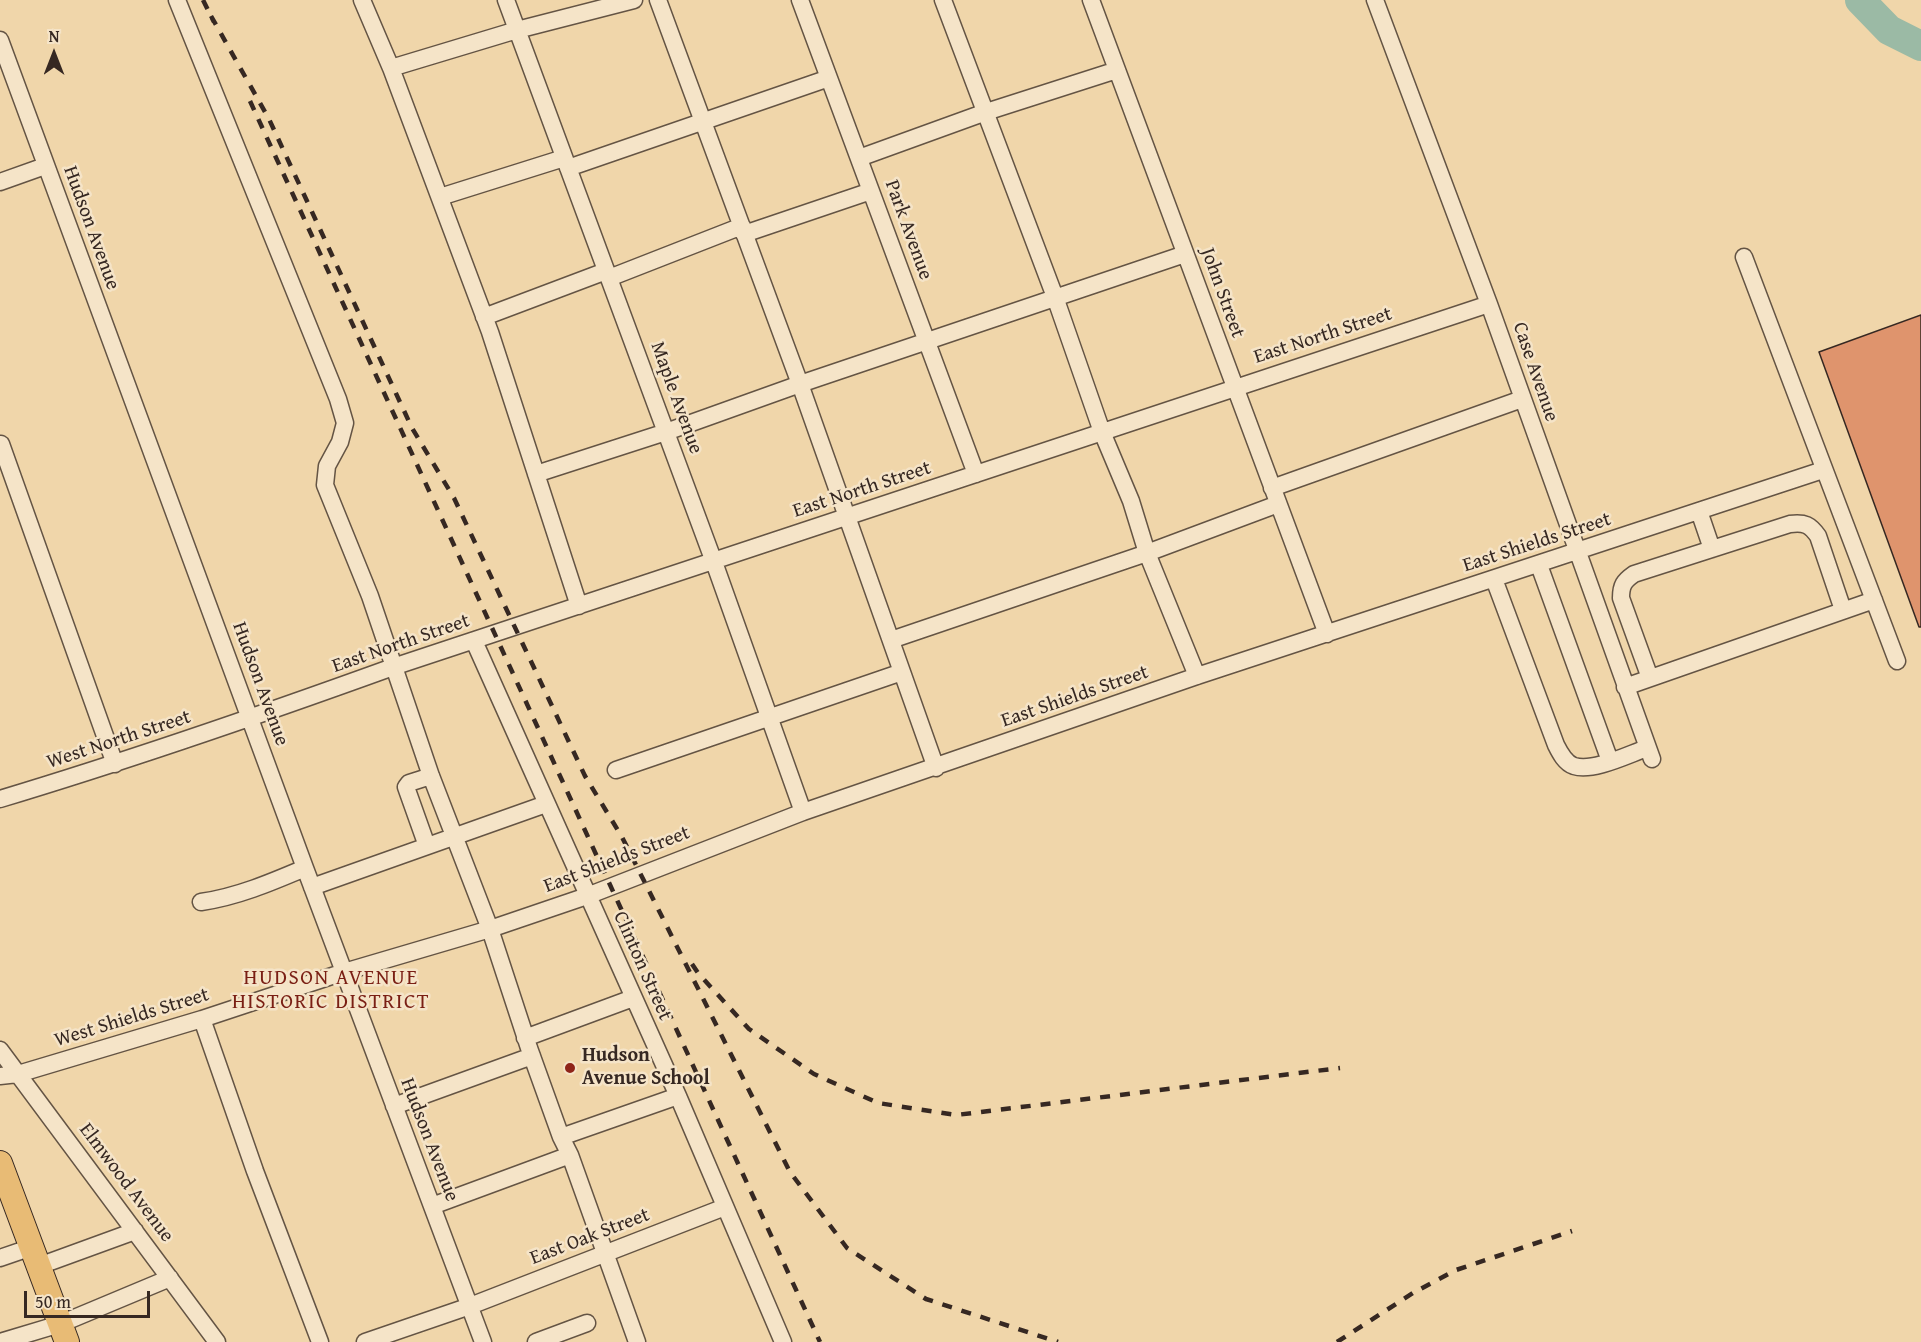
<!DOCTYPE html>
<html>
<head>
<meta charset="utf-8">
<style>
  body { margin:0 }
  #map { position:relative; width:1921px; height:1342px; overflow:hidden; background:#f0d6aa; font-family:"Gentium Book Plus",serif }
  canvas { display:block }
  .north { position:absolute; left:24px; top:24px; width:60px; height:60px; -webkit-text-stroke:4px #f5e4c8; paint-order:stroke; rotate:0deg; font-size:16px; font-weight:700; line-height:24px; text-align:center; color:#362822 }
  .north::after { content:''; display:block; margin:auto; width:21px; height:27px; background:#362822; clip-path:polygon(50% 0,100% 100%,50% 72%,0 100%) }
  .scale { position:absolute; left:24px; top:1291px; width:126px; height:27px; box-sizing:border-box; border:3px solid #362822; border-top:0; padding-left:8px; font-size:18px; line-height:21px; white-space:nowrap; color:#362822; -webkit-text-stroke:4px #f5e4c8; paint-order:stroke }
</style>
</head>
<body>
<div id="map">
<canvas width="1921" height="1342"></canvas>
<div class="north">N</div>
<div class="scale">50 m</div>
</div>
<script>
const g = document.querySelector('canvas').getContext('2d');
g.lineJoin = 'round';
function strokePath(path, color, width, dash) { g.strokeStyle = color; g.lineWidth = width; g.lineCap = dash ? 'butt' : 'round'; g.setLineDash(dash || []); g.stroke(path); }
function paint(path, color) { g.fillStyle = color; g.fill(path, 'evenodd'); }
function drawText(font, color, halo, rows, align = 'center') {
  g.font = font + ' "Gentium Book Plus",serif'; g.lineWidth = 5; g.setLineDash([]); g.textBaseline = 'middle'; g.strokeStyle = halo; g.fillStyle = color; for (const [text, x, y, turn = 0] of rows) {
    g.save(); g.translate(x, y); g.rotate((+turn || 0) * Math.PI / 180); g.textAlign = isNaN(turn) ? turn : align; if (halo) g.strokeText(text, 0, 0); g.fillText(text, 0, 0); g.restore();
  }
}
strokePath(new Path2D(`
  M1860,0L1889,30L1921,46`), '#9bbaa5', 30);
const building = new Path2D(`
  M1921,315V627H1919L1819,352Z`);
paint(building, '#df946d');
strokePath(building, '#362822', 1.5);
const minor = new Path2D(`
  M177,0L338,399L345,423L340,442L327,466L325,485L370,596L431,776L490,929L529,1048L561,1137L570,1155L637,1342
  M362,0L391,68L490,332L579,606
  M506,0L714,562L803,812
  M658,0L800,384L936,768
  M800,0L976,474
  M943,0L1055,297L1102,432L1131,501L1147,553L1197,676
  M1091,0L1327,634
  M1375,0L1489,304L1652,759
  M0,40L305,868L483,1342
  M391,68L517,30L634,0
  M859,158L986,112L1117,70
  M568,168L829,78
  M0,182L45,166
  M440,197L564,158
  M744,234L871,191
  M1744,257L1897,661
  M609,278L742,226
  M484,317L606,271
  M1,444L115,764
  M536,474L666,432L800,384L1185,254
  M1272,488L1522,399
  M1699,511L1712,549
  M1539,565L1610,761
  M1494,579L1556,745C1560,753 1565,763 1574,766C1594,772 1629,754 1647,748
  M891,640L1147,553L1278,504
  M474,641L678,1096L783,1342
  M1650,678L1621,598C1621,585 1624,581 1634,574L1790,524C1805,522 1810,525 1818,536L1843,610
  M1625,687L1874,600
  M616,770L902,672
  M0,799C133,759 263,714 393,667L1489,304
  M427,846L406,787L409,783L431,776
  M312,887L546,804
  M201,902C237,897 272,882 305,868
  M202,1019L255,1171L320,1342
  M525,1038L633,998
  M0,1050L217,1342
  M0,1076L18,1074L202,1019L344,972L490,929L587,896L803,812L1197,676L1823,470
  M394,1106L532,1056
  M561,1137L678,1096
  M432,1206L570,1155
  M0,1258L32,1247
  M39,1266L135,1231
  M0,1342L60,1324L170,1278
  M365,1342L470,1306L725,1207
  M536,1342L587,1323`);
const highway = new Path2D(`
  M0,1163L67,1342`);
strokePath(minor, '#645444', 19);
strokePath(highway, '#362822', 26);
strokePath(minor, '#f5e4c8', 16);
strokePath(highway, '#e8bb75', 24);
strokePath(new Path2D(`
  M203,0L214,22
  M211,16L269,119L412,428L454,498L585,776L622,837L790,1172L847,1248L926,1299L1058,1342
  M250,101L820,1342
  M692,964L698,973L749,1029L814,1074L878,1103L956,1115L1340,1068
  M1337,1342L1413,1293L1456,1270L1572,1231`), '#362822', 4.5, [10, 10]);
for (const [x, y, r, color] of [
  [570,1068,6,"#8f2418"]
]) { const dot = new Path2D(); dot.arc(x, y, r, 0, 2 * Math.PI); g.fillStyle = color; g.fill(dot); strokePath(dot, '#f5e4c8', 2); }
drawText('20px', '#362822', '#f5e4c8', [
  ["Hudson Avenue",91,228,70],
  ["Park Avenue",908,230,70],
  ["John Street",1222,293,70],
  ["East North Street",1323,336,-18],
  ["Case Avenue",1535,372,71],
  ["Maple Avenue",676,398,70],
  ["East North Street",862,490,-18],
  ["East Shields Street",1537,543,-18],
  ["East North Street",401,644,-19],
  ["Hudson Avenue",260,684,70],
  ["East Shields Street",1075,697,-19],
  ["West North Street",119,740,-18],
  ["East Shields Street",617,860,-21],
  ["Clinton Street",642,966,66],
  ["West Shields Street",132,1018,-17],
  ["Hudson Avenue",429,1140,69],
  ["Elmwood Avenue",126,1183,53],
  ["East Oak Street",590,1237,-21]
]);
drawText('bold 20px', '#362822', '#f5e4c8', [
  ["Hudson",582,1056],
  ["Avenue School",582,1079]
], 'left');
g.letterSpacing = '1.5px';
drawText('21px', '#7a1f14', '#f5e4c8', [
  ["HUDSON AVENUE",331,979],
  ["HISTORIC DISTRICT",331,1003]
]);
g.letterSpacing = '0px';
</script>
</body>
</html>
